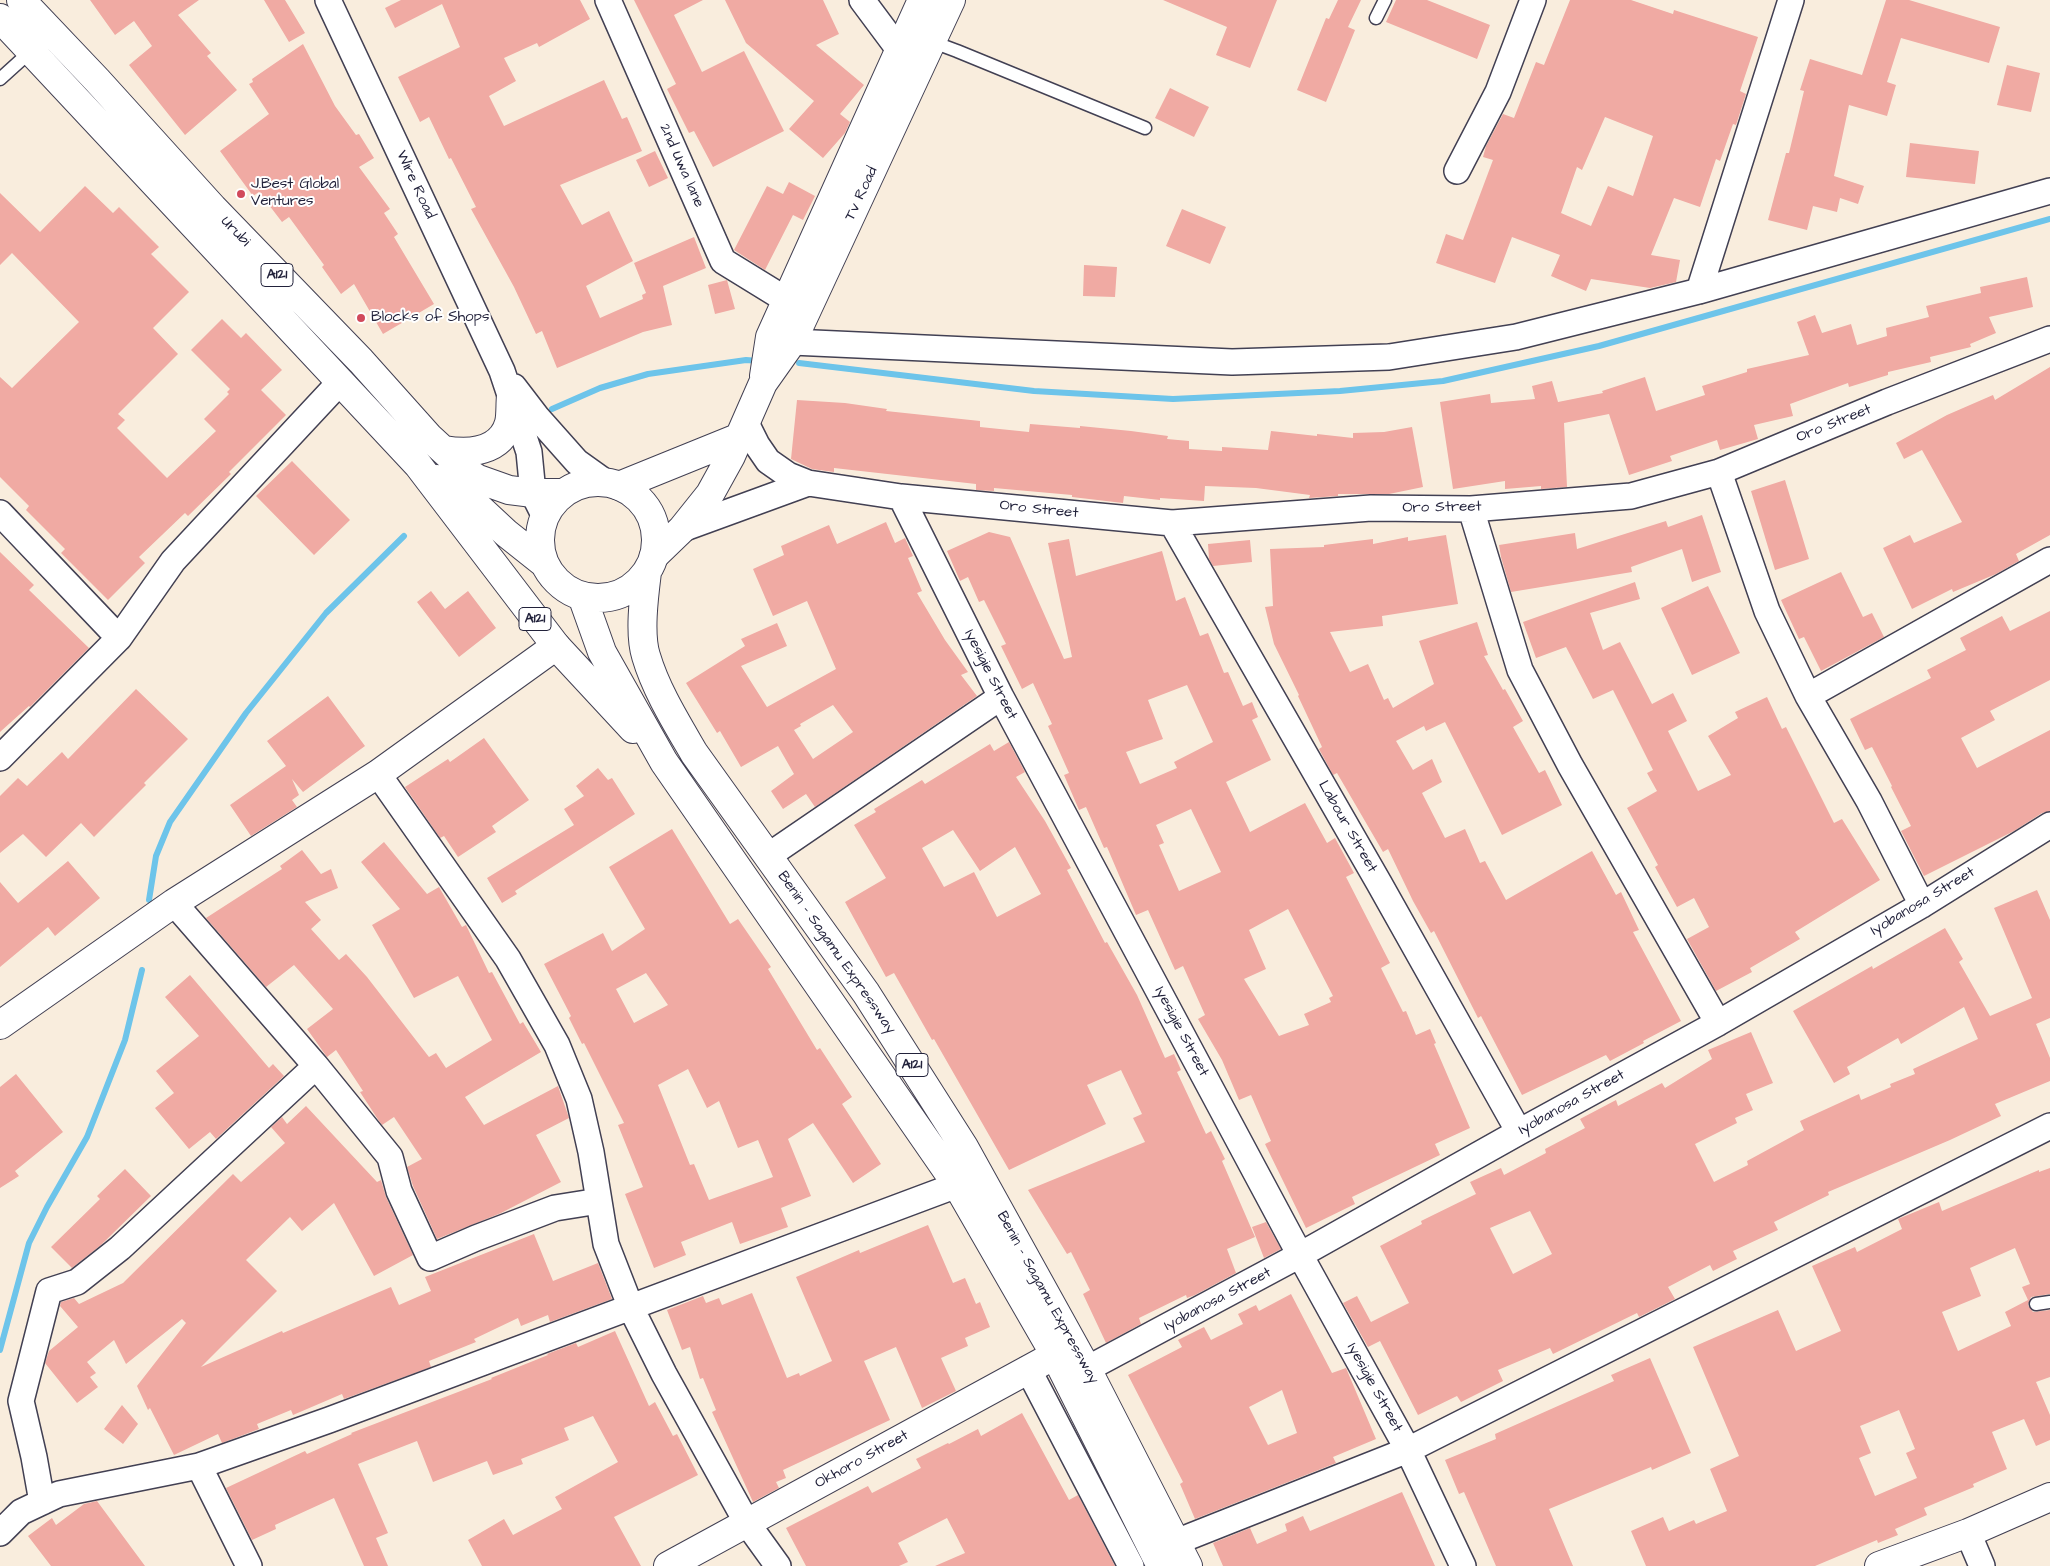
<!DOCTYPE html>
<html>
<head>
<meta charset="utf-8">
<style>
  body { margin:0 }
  canvas { display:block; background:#f9eddd }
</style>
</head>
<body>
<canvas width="2050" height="1566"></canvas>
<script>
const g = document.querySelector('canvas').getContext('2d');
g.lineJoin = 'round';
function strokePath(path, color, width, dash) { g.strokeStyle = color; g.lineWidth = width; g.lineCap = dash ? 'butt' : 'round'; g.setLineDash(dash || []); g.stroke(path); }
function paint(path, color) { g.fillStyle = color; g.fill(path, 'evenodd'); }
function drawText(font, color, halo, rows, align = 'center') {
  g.font = font + ' "Architects Daughter",sans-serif'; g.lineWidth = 4; g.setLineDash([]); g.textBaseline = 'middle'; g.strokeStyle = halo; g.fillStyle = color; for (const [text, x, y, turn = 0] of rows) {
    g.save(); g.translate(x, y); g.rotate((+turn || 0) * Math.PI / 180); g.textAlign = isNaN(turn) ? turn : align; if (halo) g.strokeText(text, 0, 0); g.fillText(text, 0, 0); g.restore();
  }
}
strokePath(new Path2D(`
  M799,363L1034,391L1173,399L1340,391L1443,381L1599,346L2050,219
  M552,409L600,388L648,374L746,360L759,361
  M149,900L156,856L170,822L246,713L326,613L404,536
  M0,1350L29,1243L47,1207L87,1137L125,1040L142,970`), '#6dc4ea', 6);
paint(new Path2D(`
  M90,0H199L178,15L211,53L207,56L237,90L185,135L129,65L152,46L134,21L115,35Z
  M264,0H285L305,33L289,42Z
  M401,0H580L590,19L539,47L537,43L504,58L516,81L489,96L504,126L604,80L622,119L627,117L642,151L560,185L582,225L609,211L633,261L586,286L600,318L643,299L642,295L646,293L634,263L694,237L706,268L663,286L672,325L643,332L557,368L542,331L536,334L514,287L471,209L476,207L451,158L449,159L429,117L420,122L398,77L460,47L442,4L395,28L385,8Z
  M634,0H703L674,15L702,72L744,51L784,131L713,167L694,131L689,133L667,89L676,84Z
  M725,0H823L839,34L816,45L864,85L840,114L850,122L845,133L823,158L789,129L814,101L746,43Z
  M1163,0H1277L1250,68L1216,55L1227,27Z
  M1338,0H1361L1348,27L1355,30L1326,102L1297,90L1326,18L1329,19Z
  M1396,0H1427L1490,25L1477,59L1386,22Z
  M1570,0H1631L1673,14L1674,10L1758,37L1740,91L1746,94L1736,125L1733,124L1720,161L1716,159L1700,207L1674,198L1651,255L1680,260L1676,282L1650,288L1591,279L1586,291L1551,276L1560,255L1512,237L1495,283L1436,263L1446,234L1463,240L1493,160L1483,157L1486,146L1503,114L1514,118L1536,62L1544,65ZM1605,117L1653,136L1633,196L1608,186L1591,226L1561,213L1577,167L1582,170Z
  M1886,0H1909L2000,27L1989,63L1901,38L1887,82L1896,85L1887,116L1849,105L1834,176L1864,186L1858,204L1840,198L1837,212L1813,206L1807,230L1768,220L1786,153H1789L1804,91L1800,90L1810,59L1862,75Z
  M303,44L335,106L356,135L359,134L374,158L359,167L390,209L384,213L398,234L394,237L434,304L383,334L354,284L341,294L322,267L324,265L289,217L282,222L259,192L253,196L220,151L269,114L249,84L253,82L252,79Z
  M2007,65L2040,73L2031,112L1997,105Z
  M1170,88L1209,107L1194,137L1155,118Z
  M1910,143L1979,151L1975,184L1906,177Z
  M655,151L668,178L649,187L636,160Z
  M789,182L815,196L803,220L793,215L765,270L734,250L767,186L783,194Z
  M85,186L113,213L119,207L159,247L151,254L189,292L153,328L178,354L118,414L125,420L117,428L167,478L216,431L204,419L229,394L227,392L230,389L191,350L222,319L241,338L246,333L282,370L261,390L286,415L229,472L231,474L188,516L185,513L139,557L145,563L108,600L61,553L65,549L26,510L29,506L0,477V377L12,388L79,322L12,253L0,265V193L40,232Z
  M1182,209L1226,227L1210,264L1166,246Z
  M1084,265L1117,267L1115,297L1083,296Z
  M2027,277L2033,307L1989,317L1996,333L1970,344L1971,347L1930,357L1931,362L1888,372V375L1849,387L1848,383L1790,404L1793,416L1754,425L1758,439L1720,450L1717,440L1670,456L1672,461L1629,475L1609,414L1564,423L1567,487L1541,489V486L1505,489V481L1453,489L1440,402L1490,394L1491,403L1535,399L1532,386L1552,381L1558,402L1603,393L1602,391L1645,377L1656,411L1705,395L1702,386L1747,372V369L1809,355L1797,322L1815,315L1822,333L1851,324L1857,345L1887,336L1886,328L1929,317L1926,306L1981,293L1980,287Z
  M727,280L735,309L715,314L708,285Z
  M2050,367V535L2016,554L2019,561L1996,574L1953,592L1952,589L1912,609L1883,548L1910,535L1914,543L1962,522L1922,450L1904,459L1896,443L1947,415L1993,395L1995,400Z
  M797,400L845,403L887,409L886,411L980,421V427L1029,432L1030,424L1080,428V426L1131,431L1168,436L1167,439L1189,441V449L1222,451V447L1268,450L1271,431L1317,436V434L1353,438V433L1384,432L1412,427L1423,487L1389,494H1338V496L1309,498L1310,495L1256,488L1205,486L1204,501L1160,498V500L1124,496L1123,503L1072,497V495L994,488V491L976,490V484L834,468V472L812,469L791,459Z
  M292,461L350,520L314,555L256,496Z
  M1785,480L1809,559L1775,570L1751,491Z
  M1702,515L1721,572L1692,582L1682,549L1631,567L1632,572L1511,592L1501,557L1499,545L1575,533L1577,549L1666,521L1668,527Z
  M886,522L895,543L905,538L913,556L908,558L922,591L917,593L945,640L968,672L961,675L977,696L815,807L806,794L783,809L771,791L794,774L778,746L741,767L720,731L717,733L686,683L745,646L741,639L777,623L787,646L741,666L767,707L836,669L807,601L773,616L753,569L784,555L781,546L829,525L837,544ZM833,705L853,732L813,759L794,730L801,726L800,724Z
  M989,532L1010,537L1064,659L1072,657L1048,543L1069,539L1076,576L1162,551L1176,601L1185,597L1200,636L1208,633L1224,673L1228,672L1243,706L1252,702L1258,717L1252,720L1271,760L1226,782L1250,832L1305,803L1327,843L1335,838L1354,873L1346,877L1390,963L1381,968L1403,1012L1406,1011L1416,1035L1430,1029L1436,1043L1434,1044L1470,1128L1435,1144L1440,1155L1352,1197L1355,1204L1306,1228L1265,1144L1271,1141L1251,1095L1239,1100L1222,1060L1198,1019L1205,1015L1183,966L1175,970L1148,910L1136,915L1107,847L1104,848L1086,807L1079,810L1064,775L1069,773L1048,726L1052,724L1033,683L1022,689L1001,646L1006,644L984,600L979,602L968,577L960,581L947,551ZM1187,685L1213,742L1174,762L1177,768L1140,784L1126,752L1163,739L1148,700ZM1191,809L1221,872L1179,891L1159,845L1164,843L1156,825ZM1288,909L1333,996L1329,998L1331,1002L1304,1014L1309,1025L1279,1036L1244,979L1266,969L1249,930Z
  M1446,535L1458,604L1382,616L1383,626L1330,632L1350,672L1368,664L1384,700L1388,698L1393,708L1434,684L1419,641L1477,622L1488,655L1484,656L1503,690L1505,689L1523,721L1513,727L1539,773L1545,770L1562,805L1502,835L1445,722L1426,731L1424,726L1396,741L1413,770L1432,759L1442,782L1422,793L1445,838L1465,829L1480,863L1485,861L1506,900L1592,851L1616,895L1621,892L1639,930L1633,932L1681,1021L1643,1041L1644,1043L1610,1061L1606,1055L1522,1095L1481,1016L1478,1018L1434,931L1431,933L1413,901L1388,849L1383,852L1337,773L1333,775L1319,749L1322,747L1298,696L1299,695L1274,644L1265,607L1273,606L1270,549L1324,547V545L1373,539V544L1408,537V541Z
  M1250,540L1252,562L1213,566L1209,559L1208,544Z
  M0,552L34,585L29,590L89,648L30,707L29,706L0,732Z
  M1841,572L1863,617L1872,613L1884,637L1821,671L1804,637L1799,639L1781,600Z
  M1635,582L1640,599L1590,613L1603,650L1620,642L1652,704L1673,693L1687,721L1668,731L1698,791L1731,775L1708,736L1738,718L1735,712L1767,697L1782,729L1786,727L1834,823L1842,819L1880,880L1795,932L1800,939L1750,968L1752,972L1716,991L1687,939L1709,927L1694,898L1677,907L1655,867L1658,865L1627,808L1657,791L1647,773L1653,770L1613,690L1593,699L1566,647L1536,658L1523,622Z
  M1708,586L1740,653L1692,675L1661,608Z
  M431,591L445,609L468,591L496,628L459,657L417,602Z
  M2050,611V680L1990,711L1995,720L1961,738L1977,768L2050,730V811L2042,813L2014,831L1924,876L1901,831L1911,826L1891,787L1892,786L1872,747L1865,750L1850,719L1931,678L1927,670L1966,650L1960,638L2002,616L2010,631Z
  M136,689L188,739L144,783L146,785L94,837L81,823L46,857L23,834L0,853V796L18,778L27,786L62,752L68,759Z
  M328,696L365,746L303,792L292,779L299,795L292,800L297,807L251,836L230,805L286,766L267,741Z
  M484,738L529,800L492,826L496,832L458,857L444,836L440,838L405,787L448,759L450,762Z
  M1009,742L1025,772L1016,777L1045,821L1071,868L1067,870L1105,943L1107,942L1137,995L1165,1058L1174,1054L1181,1070L1177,1072L1206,1134L1211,1131L1225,1159L1222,1161L1255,1237L1227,1249L1236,1273L1195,1295L1187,1298L1186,1295L1139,1318L1141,1324L1106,1343L1083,1294L1090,1290L1071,1252L1067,1254L1028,1190L1145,1142L1133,1118L1142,1114L1121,1070L1087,1085L1106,1124L1009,1170L934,1039L932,1040L894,973L886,977L845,902L886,878L854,825L876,812L874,809L922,780L925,784L990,744L994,751ZM953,830L980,871L1015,847L1041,894L997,917L974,872L944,887L922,848Z
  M598,768L608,780L612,778L635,814L515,891L517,894L502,903L487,878L574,825L564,809L584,796L576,786Z
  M672,829L730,924L738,919L771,967L768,969L817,1050L820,1048L852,1097L842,1104L881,1164L853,1183L813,1123L788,1139L811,1196L781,1208L788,1227L740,1244L732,1222L681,1242L686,1255L654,1268L625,1194L643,1187L618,1125L624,1123L584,1043L582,1044L569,1018L571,1016L544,964L603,933L612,951L645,929L609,867ZM646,973L668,1005L634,1023L616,989ZM688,1069L707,1108L719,1101L738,1148L758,1140L773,1177L709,1200L694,1164L690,1165L658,1085Z
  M384,842L427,894L439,887L462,927L466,925L489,973L492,972L520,1024L523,1022L541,1052L465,1097L484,1125L558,1086L569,1118L536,1135L561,1182L501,1213L437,1239L413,1186L407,1167L422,1159L394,1117L382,1125L379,1121L360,1092L363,1091L336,1050L327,1057L307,1029L333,1009L294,965L266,987L206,918L282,869L280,866L302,850L321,874L331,869L338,888L305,902L321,920L311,929L339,960L346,954L367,977L429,1057L436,1053L446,1068L492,1040L458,976L414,998L372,925L400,909L361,862Z
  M68,861L100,898L55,936L48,927L0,967V882L18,903Z
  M2037,890L2050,920V1018L2036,1024L2050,1058V1081L1995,1104L2001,1116L1950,1140L1828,1192L1829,1195L1774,1222L1778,1230L1733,1251L1737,1259L1713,1271L1710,1265L1668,1287L1675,1299L1639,1317L1637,1313L1553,1354L1550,1348L1498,1370L1503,1381L1461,1402L1457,1396L1418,1415L1380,1341L1368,1347L1343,1303L1357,1296L1371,1322L1409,1303L1380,1246L1422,1224L1421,1221L1476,1194L1470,1182L1501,1168L1504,1175L1546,1153L1545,1149L1585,1128L1580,1119L1616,1100L1618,1106L1662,1083L1665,1088L1712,1059L1708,1050L1751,1032L1773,1083L1746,1094L1753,1110L1735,1118L1737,1123L1695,1144L1714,1182L1748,1165L1747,1161L1804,1130L1800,1121L1859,1094L1861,1100L1891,1087L1890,1084L1915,1074L1913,1069L1978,1039L1964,1007L1901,1044L1898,1038L1847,1067L1850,1074L1834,1083L1793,1011L1872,966L1873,969L1945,928L1963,959L1959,962L1990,1016L2032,998L1994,908ZM1530,1211L1552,1254L1513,1274L1490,1228Z
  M190,975L269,1068L273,1064L284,1076L216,1139L210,1132L189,1149L155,1108L174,1093L156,1071L199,1036L165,997Z
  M16,1074L63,1132L15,1171L19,1176L0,1188V1087Z
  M306,1106L377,1182L381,1180L386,1197L413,1255L374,1276L334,1203L302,1231L290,1217L246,1260L277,1291L201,1367L282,1331L283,1333L391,1287L399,1305L431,1291L425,1277L534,1234L553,1281L598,1263L612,1299L550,1322L548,1315L521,1326L518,1318L474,1339L476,1342L429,1361L431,1367L344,1399L342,1394L293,1415L291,1410L257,1424L259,1429L222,1443L218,1434L174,1455L150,1408L148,1410L137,1386L186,1323L182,1319L126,1364L114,1340L87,1362L96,1373L90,1377L98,1387L77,1403L45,1363L49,1351L78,1327L60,1306L61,1302L74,1298L79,1304L123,1283L233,1174L241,1182L285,1143L271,1127L282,1117L287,1124Z
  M2050,1168V1294L2031,1297L2028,1305L2033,1312L2050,1310V1377L2036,1382L2050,1415V1440L2036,1446L2024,1419L1992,1432L2007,1469L1973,1484L1974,1487L1924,1508L1927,1515L1895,1529L1898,1535L1878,1543L1877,1540L1815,1566H1646L1631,1531L1663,1517L1669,1531L1694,1520L1696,1524L1727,1511L1710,1469L1739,1456L1693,1347L1778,1310L1796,1351L1841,1331L1812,1266L1855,1247L1857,1252L1902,1229L1898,1219L1939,1202L1942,1211L2039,1170V1172ZM2015,1248L2030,1284L2022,1287L2028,1300L2005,1312L2011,1326L1958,1351L1942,1312L1981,1296L1970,1268ZM1899,1410L1915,1449L1906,1453L1917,1478L1875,1496L1859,1458L1871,1453L1860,1426Z
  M125,1169L151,1196L101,1245L72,1268L51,1247L100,1199L97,1196Z
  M1266,1222L1281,1249L1264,1258L1252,1227Z
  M928,1225L953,1283L965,1278L976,1304L980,1302L990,1327L965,1338L968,1346L941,1358L956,1391L922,1408L896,1347L864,1361L890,1420L783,1470L786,1478L776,1482L779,1488L753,1502L712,1412L716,1410L703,1378L700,1379L690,1347L682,1350L667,1310L703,1296L706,1303L719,1298L722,1305L752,1293L787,1378L799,1373L800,1376L832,1361L796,1277L859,1250L860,1253Z
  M1291,1294L1332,1373L1346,1368L1376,1439L1333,1457L1336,1463L1195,1519L1180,1484L1183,1482L1128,1375L1182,1347L1178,1340L1204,1327L1211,1340L1243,1324L1238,1314L1256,1305L1259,1311ZM1282,1390L1297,1433L1268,1445L1249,1407Z
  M615,1331L649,1406L655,1402L673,1436L677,1434L698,1475L614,1517L641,1566H482L468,1540L504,1519L513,1535L562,1509L555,1497L618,1462L593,1416L564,1428L569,1440L521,1459L523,1464L493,1475L487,1461L433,1482L417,1441L358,1464L388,1533L376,1538L388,1566H364L334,1498L275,1525L276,1529L252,1540L226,1488L305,1451L307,1454L352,1434L351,1433L492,1379L491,1378L548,1355L547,1354L576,1343L578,1347Z
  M1650,1358L1691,1453L1652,1470L1651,1467L1549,1509L1573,1566H1496L1464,1492L1459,1494L1445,1460L1496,1439L1495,1434L1614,1381L1611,1375Z
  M122,1405L138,1424L123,1444L104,1429Z
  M1022,1413L1069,1500L1078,1495L1115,1566H935L965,1553L947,1518L898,1543L908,1562L899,1566H806L786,1528L868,1486L872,1493L921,1468L916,1459L948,1443L949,1444L978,1429L981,1436Z
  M1402,1492L1435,1566H1223L1213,1543L1250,1528L1257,1544L1287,1531L1285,1524L1303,1516L1310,1531Z
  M97,1501L145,1566H51L28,1536L52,1518L56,1525L84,1504Z`), '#f0aaa3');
const lane = new Path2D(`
  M1376,18L1385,0
  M933,42L957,51L1145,128
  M0,79L31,51
  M2036,1304L2050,1302`);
const street = new Path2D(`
  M328,0L502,371L529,452L533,493L545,517
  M608,0L723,261L788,301
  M862,0L900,51
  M1457,171L1498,92L1533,0
  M1699,291L1791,0
  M792,342L1232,362L1389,357L1516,337L1699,291L2050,191
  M514,387L537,417L577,462L605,482
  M746,423L757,445L768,461L788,475L808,483L901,497L1172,523L1371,508L1471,509L1631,496L1719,472L1887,402L2050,339
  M1719,472L1767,611L1808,696L1869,801L1922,905
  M901,497L1001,697L1300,1255L1408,1450L1463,1566
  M1471,509L1520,670L1570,765L1718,1023
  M0,513L119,638
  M1172,523L1379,883L1519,1132
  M682,529L808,483
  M1808,696L2050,560
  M0,758L119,638L173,561L340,382
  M378,774L508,959L557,1045L579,1099L591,1152L606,1244L631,1308L664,1374L747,1523L778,1566
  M768,856L1001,697
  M174,903L316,1066L390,1157L399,1191L430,1258L476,1238L555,1208L599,1201
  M1028,1369L1131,1566
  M1087,1369L1300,1255L1519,1132L1718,1023L1922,905L2050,825
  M199,1466L249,1566
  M42,1502L34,1457L21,1401L49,1291L77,1282L120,1248L316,1066
  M0,1533L21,1512L59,1494L199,1466L329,1420L957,1185
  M1968,1533L1982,1566
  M1176,1542L1408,1450L2050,1126`);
const secondary = new Path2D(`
  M764,376L770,337L922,0
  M619,486L740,437
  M654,556L682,529L710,494L731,456L763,383L792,342L951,0
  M0,1025L174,903L378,774L556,646
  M668,1566L1055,1355
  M1879,1566L1968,1533L2050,1497`);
const highway = new Path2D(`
  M21,0L97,80L213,208L361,361L429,437L467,472L478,479L509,490L533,493H564
  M0,18L418,465L556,646L633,729
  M444,450C469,454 501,452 509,423C511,415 510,404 511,396
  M437,479L477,506L506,533L545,564
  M540 540a58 58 0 1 1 116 0a58 58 0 1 1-116 0Z
  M647,572C644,596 639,634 646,656C656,690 676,722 694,753L866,993L964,1147L1087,1369L1188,1566
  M582,596L602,652L664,762L957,1185L1055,1355L1161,1566`);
strokePath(lane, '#424053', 15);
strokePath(street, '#424053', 28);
strokePath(secondary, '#424053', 30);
strokePath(highway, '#424053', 30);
strokePath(lane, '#fff', 12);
strokePath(street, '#fff', 25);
strokePath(secondary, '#fff', 28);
strokePath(highway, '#fff', 28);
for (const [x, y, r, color] of [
  [241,194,5,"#d1495b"],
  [361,318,5,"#d1495b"]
]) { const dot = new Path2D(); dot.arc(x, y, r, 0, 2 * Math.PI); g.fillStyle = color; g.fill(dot); strokePath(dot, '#fff', 2); }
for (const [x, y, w] of [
  [277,275,32],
  [535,619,32],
  [912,1065,32]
]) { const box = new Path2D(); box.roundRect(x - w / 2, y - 11.5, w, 23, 4); g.fillStyle = '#fff'; g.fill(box); strokePath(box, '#22223b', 1); }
drawText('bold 14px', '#22223b', null, [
  ["A121",277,275],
  ["A121",535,619],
  ["A121",912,1065]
]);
drawText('15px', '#22223b', '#fff', [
  ["2nd Uwa lane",681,166,66],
  ["Wire Road",415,185,65],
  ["Tv Road",862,194,-65],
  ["Urubi",235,232,46],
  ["Oro Street",1834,424,-22],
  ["Oro Street",1442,508,-1],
  ["Oro Street",1039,510,6],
  ["Iyesigie Street",990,675,63],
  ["Labour Street",1347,827,60],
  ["Iyobanosa Street",1923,902,-31],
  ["Benin - Sagamu Expressway",836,953,55],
  ["Iyesigie Street",1181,1032,62],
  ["Iyobanosa Street",1572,1103,-29],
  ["Benin - Sagamu Expressway",1047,1298,61],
  ["Iyobanosa Street",1218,1300,-28],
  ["Iyesigie Street",1374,1388,61],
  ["Okhoro Street",862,1460,-29]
]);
drawText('15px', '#22223b', '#fff', [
  ["J.Best Global",251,185],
  ["Ventures",251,202],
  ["Blocks of Shops",371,318]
], 'left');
</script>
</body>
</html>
